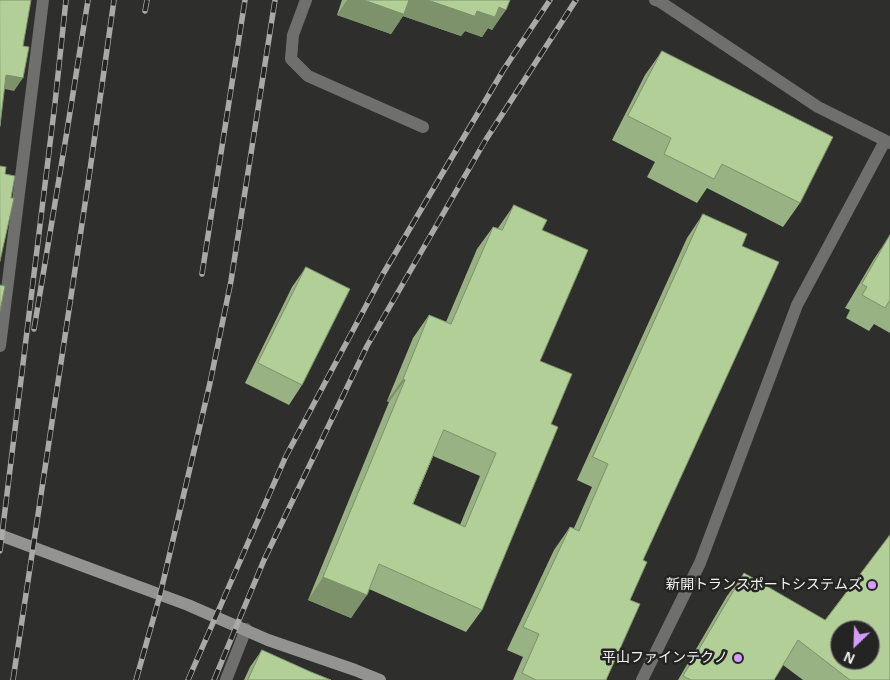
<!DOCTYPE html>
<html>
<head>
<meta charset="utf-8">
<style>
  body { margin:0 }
  #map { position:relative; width:890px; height:680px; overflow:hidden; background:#2e2f2c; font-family:Arial,sans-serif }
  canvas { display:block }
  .north { position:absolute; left:830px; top:620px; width:50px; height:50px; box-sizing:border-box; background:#242523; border:1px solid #777876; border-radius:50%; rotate:204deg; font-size:14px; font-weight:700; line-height:20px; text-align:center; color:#f4f4f3 }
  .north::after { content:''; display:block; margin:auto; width:18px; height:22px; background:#d59cfb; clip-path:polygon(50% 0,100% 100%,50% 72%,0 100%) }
</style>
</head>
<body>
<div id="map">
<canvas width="890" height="680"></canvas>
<div class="north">N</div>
</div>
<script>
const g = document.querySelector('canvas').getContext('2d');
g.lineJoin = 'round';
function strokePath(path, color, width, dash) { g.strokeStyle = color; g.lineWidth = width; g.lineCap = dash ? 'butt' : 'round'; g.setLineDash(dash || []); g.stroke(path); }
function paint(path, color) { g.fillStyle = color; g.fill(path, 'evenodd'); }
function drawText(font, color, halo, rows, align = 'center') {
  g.font = font + ' Arial,"Noto Sans JP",sans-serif'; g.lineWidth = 5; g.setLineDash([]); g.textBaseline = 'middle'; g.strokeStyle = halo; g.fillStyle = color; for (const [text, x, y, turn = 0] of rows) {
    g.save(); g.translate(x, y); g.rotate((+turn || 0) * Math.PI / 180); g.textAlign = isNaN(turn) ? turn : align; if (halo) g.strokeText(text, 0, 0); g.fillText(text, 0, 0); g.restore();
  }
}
strokePath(new Path2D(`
  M306,0L293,35L291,59L308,76L423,127
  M655,0L659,1L818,107L890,143
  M0,346L43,0
  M226,680L246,629
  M642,680L700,563L797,305L885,141`), '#6f706e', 12);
strokePath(new Path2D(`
  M0,535L188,605L268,640L355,670L380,680`), '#939492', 12);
const rail = new Path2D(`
  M145,11L147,0
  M202,274L245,0
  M34,329L67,131L88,0
  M0,551L55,103L66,0
  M13,680L88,184L114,0
  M136,680L160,595L210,383L231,281L275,0
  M188,680L286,456L383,274L504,69L550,0
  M214,680L264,560L367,346L485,141L576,0`);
strokePath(rail, '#a9aaa8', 5.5);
strokePath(rail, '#242523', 4, [11]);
paint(new Path2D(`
  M342,0H510L492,30L488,28L482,37L465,31L461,36L403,16L391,34L337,15Z
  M662,51L800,203L783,227L707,188L697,203L647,177L655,162L612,140L645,75Z
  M514,205L542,230L540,361L551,424L482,610L466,632L369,589L351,618L308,600L389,402L387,401L413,338L429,315L446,322L477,249L493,227L498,228ZM433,456L480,476L460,525L413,504Z
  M703,214L742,246L643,560L630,600L606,680H513L523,657L507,650L554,550L570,527L574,528L592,487L577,480L687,238Z
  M890,235V333L874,324L869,331L846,318L850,310L845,308L874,259Z
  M306,267L302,385L289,405L245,383L292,287Z
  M744,573L825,620L890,680H803L783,665L774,680H678L727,596Z
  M262,650L311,672L331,680H244L250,667Z`), '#99b283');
paint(new Path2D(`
  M347,0H428L477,11L499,7L506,10L492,30L488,28L482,37L465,31L461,36L403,16L391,34L337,15Z
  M6,75L23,78L14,91L0,88Z
  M403,379L405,380L389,402L387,401Z
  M323,577L367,595L351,618L308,600Z`), '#7d916a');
const building = new Path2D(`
  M0,0H31L23,46L29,47L23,78L6,75L0,126Z
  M364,0H409L404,14Z
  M428,0H510L506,10L499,7L495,17L477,11L475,16Z
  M662,51L833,137L800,203L722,164L714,179L664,154L671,138L628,116Z
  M0,166L6,167L5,174L15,176L11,198H14L0,261Z
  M514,205L547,220L542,230L588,250L540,361L572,374L551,424L558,427L482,610L379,564L367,595L323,577L405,380L403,379L429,315L451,324L493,227L502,230ZM444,430L496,453L465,527L413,504Z
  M703,214L747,234L742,246L779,262L643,560L647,562L630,600L640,604L606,680H536L522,673L539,634L523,627L570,527L579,531L608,464L593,457Z
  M890,235V300L885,308L862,295L867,287L862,284Z
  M306,267L350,289L302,385L258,363Z
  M0,285L5,286L0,311Z
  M890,535V680H850L798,640L774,680H691L683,676L744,573L825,620ZM840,630H870V660H840Z
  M262,650L311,672L331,680H248Z`);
paint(building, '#b2cf98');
strokePath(building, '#7d916a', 1);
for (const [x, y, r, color] of [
  [872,585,5,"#d59cfb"],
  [738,658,5,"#d59cfb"]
]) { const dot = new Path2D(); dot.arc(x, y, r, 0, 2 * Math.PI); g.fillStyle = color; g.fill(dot); strokePath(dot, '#242523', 2); }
drawText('14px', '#f4f4f3', '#242523', [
  ["新開トランスポートシステムズ",862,585],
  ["平山ファインテクノ",728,658]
], 'right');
</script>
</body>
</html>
